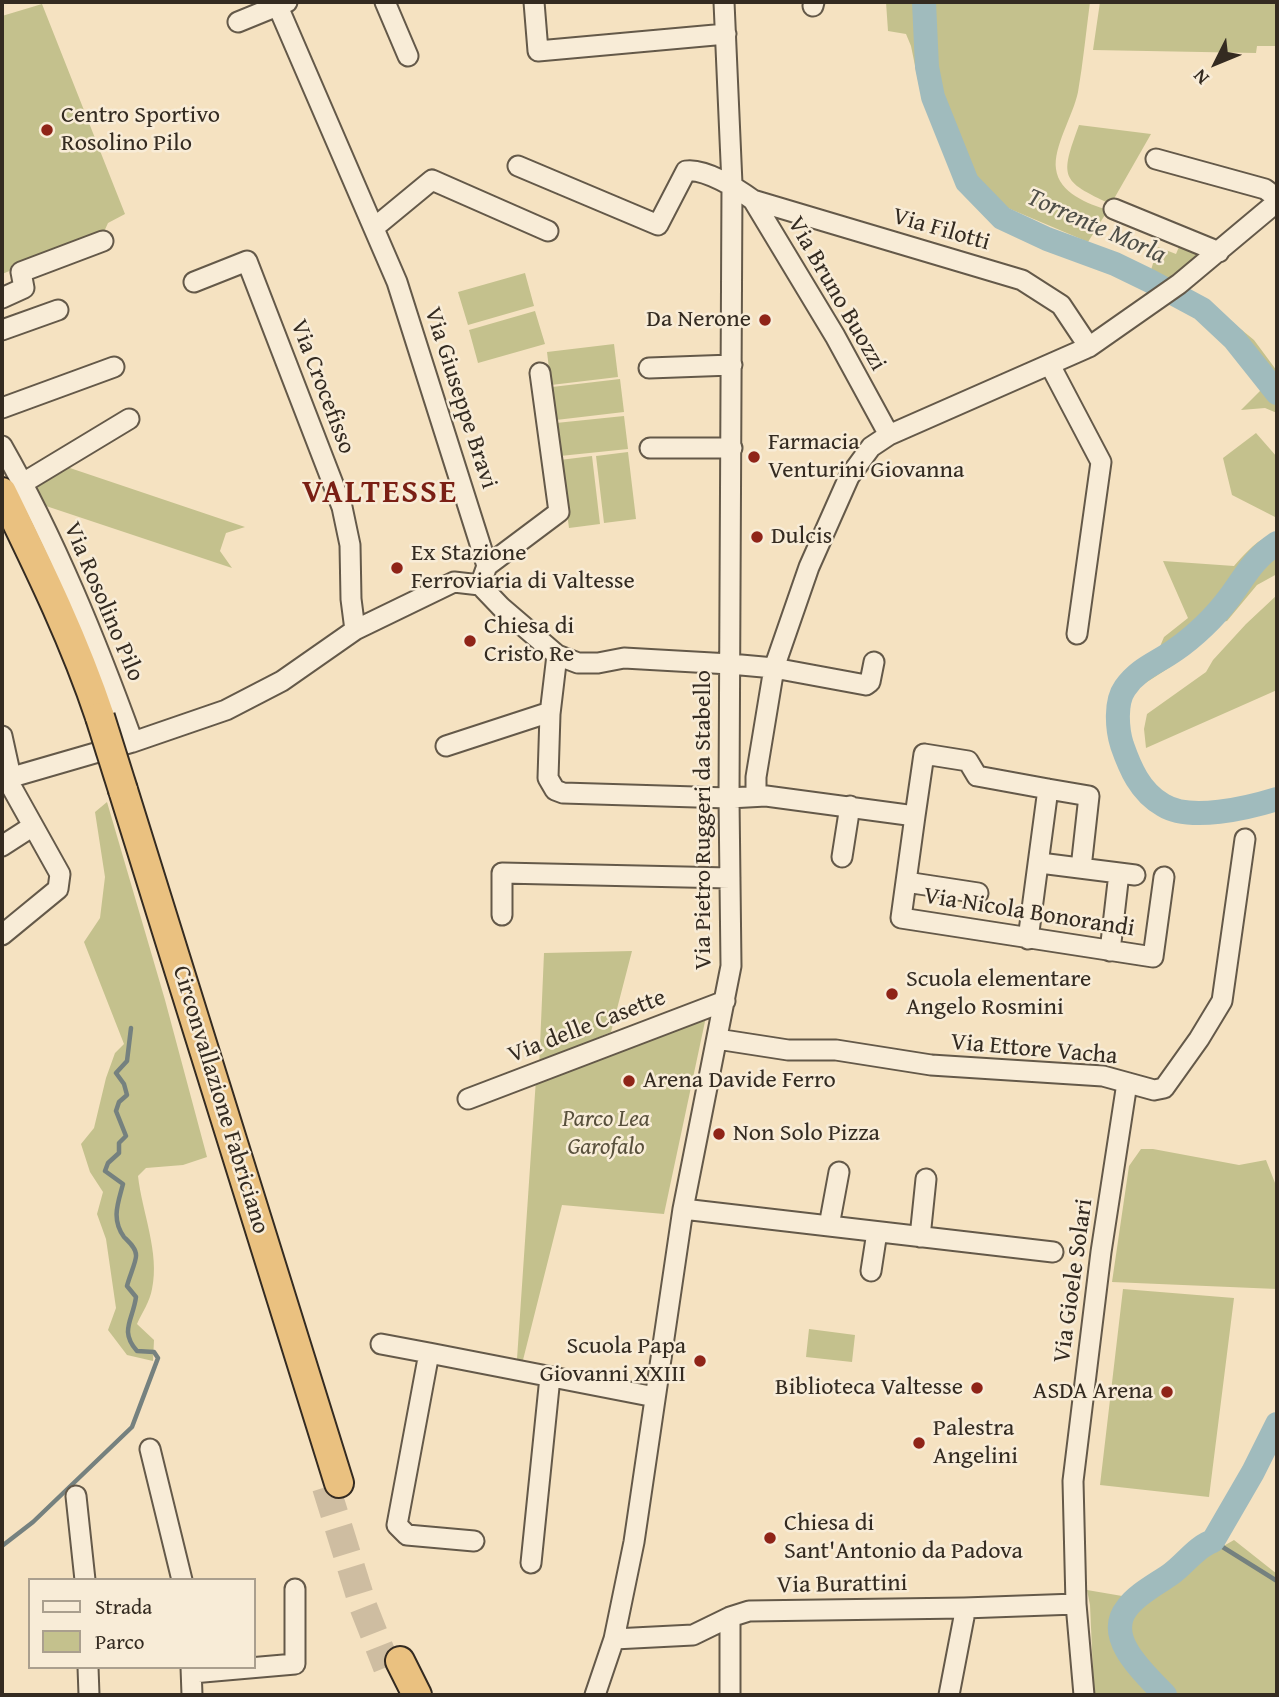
<!DOCTYPE html>
<html>
<head>
<meta charset="utf-8">
<style>
  body { margin:0 }
  #map { position:relative; width:1279px; height:1697px; overflow:hidden; background:#f5e2c1; font-family:"Gentium Book Plus",serif }
  canvas { display:block }
  .frame { position:absolute; inset:0; border:4px solid #342b21; pointer-events:none }
  .legend { position:absolute; left:28px; top:1578px; width:228px; height:91px; box-sizing:border-box; background:#f8ecd7; border:2px solid #aa9f8e; margin:0; padding:9px 12px; list-style:none; font-size:21px; color:#342b21 }
  .legend li { display:flex; align-items:center; gap:14px; height:35px }
  .legend b { width:35px; border:2px solid #aa9f8e }
  .north { position:absolute; left:1181px; top:28px; width:70px; height:70px; -webkit-text-stroke:5px #f8ecd7; paint-order:stroke; rotate:227deg; font-size:19px; font-weight:700; line-height:28px; text-align:center; color:#342b21 }
  .north::after { content:''; display:block; margin:auto; width:24px; height:32px; background:#342b21; clip-path:polygon(50% 0,100% 100%,50% 72%,0 100%) }
</style>
</head>
<body>
<div id="map">
<canvas width="1279" height="1697"></canvas>
<div class="frame"></div>
<ul class="legend">
<li><b style="height:9px;background:#f8ecd7"></b>Strada</li>
<li><b style="height:19px;background:#c4c18d"></b>Parco</li>
</ul>
<div class="north">N</div>
</div>
<script>
const g = document.querySelector('canvas').getContext('2d');
g.lineJoin = 'round';
function paint(path, color) { g.fillStyle = color; g.fill(path, 'evenodd'); }
function strokePath(path, color, width, dash) { g.strokeStyle = color; g.lineWidth = width; g.lineCap = dash ? 'butt' : 'round'; g.setLineDash(dash || []); g.stroke(path); }
function drawText(font, color, halo, rows, align = 'center') {
  g.font = font + ' "Gentium Book Plus",serif'; g.lineWidth = 5; g.setLineDash([]); g.textBaseline = 'middle'; g.strokeStyle = halo; g.fillStyle = color; for (const [text, x, y, turn = 0] of rows) {
    g.save(); g.translate(x, y); g.rotate((+turn || 0) * Math.PI / 180); g.textAlign = isNaN(turn) ? turn : align; if (halo) g.strokeText(text, 0, 0); g.fillText(text, 0, 0); g.restore();
  }
}
paint(new Path2D(`
  M886,2H1090C1086,32 1083,63 1078,92C1073,116 1053,147 1056,169C1059,193 1088,204 1108,210L1088,242L1003,206L972,174L960,151L948,118L938,136L919,85L911,46L906,34L888,31Z
  M1100,2H1277V46H1257L1256,53L1093,50Z
  M42,4L125,214L108,223L103,234L2,274V16Z
  M1079,125L1151,134L1111,204C1060,181 1060,177 1079,125Z
  M1181,242L1202,253L1168,278L1151,270L1158,247L1176,254Z
  M525,273L534,306L468,325L458,292Z
  M535,311L545,344L478,363L469,330Z
  M1220,312L1254,340L1277,371V413L1265,408L1241,410L1262,389L1223,336L1210,328Z
  M614,344L618,377L551,385L547,352Z
  M620,379L624,412L556,420L552,387Z
  M624,416L628,449L560,456L556,423Z
  M1256,433L1277,457V518L1232,495L1223,458Z
  M628,452L636,519L604,523L596,456Z
  M592,456L600,524L569,528L560,460Z
  M64,466L245,527L226,533L220,551L232,568L46,506L35,484Z
  M1277,534V574L1257,585L1227,621L1216,623C1198,652 1171,666 1144,684L1164,637L1188,618L1163,561L1234,566C1245,554 1259,536 1277,534Z
  M1277,595V690L1146,748L1144,729L1147,714L1206,672L1213,660L1246,624Z
  M107,802L165,1000L207,1157L183,1165L146,1168L138,1176C142,1212 160,1253 152,1289C150,1301 142,1313 137,1324L154,1340L153,1361L127,1355L108,1330L116,1308L106,1239L97,1214L103,1192L90,1172L81,1144L94,1128L106,1078L115,1053L124,1044L84,942L100,918L105,877L95,812Z
  M632,951L611,1032L566,1051V1059L539,1069L544,953Z
  M707,1012L664,1214L562,1205L523,1360L517,1359L536,1079Z
  M1141,1149H1153L1239,1165L1266,1160L1277,1188V1289L1112,1282L1129,1166Z
  M1123,1289L1234,1298L1209,1497L1100,1485Z
  M809,1329L855,1335L852,1362L806,1357Z
  M1234,1540L1277,1574V1695H1173L1131,1651L1123,1629L1130,1612L1187,1567Z
  M1087,1590L1128,1597L1136,1603C1101,1637 1147,1670 1170,1695H1094L1090,1605Z`), '#c4c18d');
strokePath(new Path2D(`
  M1213,1541L1277,1581
  M2,1546L33,1522L132,1427L158,1358L154,1352L137,1351C119,1331 133,1320 136,1297L127,1286C129,1277 137,1260 136,1255C136,1248 129,1242 124,1237C111,1219 118,1203 123,1184L105,1171L108,1163L119,1153V1143L126,1136L116,1111L119,1102L127,1095L124,1084L116,1073L127,1061L131,1028`), '#75817f', 4.5);
strokePath(new Path2D(`
  M924,2L927,67L933,97L967,182L1002,218L1047,239L1115,264L1150,281L1202,309L1234,339L1277,393
  M1277,543C1252,560 1246,575 1229,598C1215,617 1194,637 1175,650C1157,663 1139,668 1125,688C1115,702 1117,729 1122,745C1130,768 1140,792 1163,805C1190,822 1248,808 1277,799
  M1165,1695C1146,1675 1103,1638 1127,1608C1137,1594 1157,1584 1171,1574C1185,1564 1197,1546 1213,1541L1253,1472L1277,1424`), '#a0bbbd', 24);
strokePath(new Path2D(`
  M326,1487L363,1606L387,1667`), '#cebda1', 28, [28, 14]);
const minor = new Path2D(`
  M276,2L397,282L487,566L480,585
  M385,2L408,56
  M534,2L538,51L726,34
  M813,6L814,2
  M238,22L287,2
  M1156,159L1265,189L1277,198
  M518,166L658,225L686,171C705,168 738,189 753,200L835,336L889,435
  M753,200L1022,280L1061,305L1089,347
  M1114,209L1219,252
  M375,227L432,180L548,231
  M194,282L247,261L342,507L350,545L351,599L355,630
  M2,298L24,288L21,272L103,241
  M2,330L58,310
  M1050,365L1101,462L1077,634
  M649,368L732,365
  M2,408L114,367
  M2,446C55,539 96,640 133,742
  M650,448H732
  M23,483L129,419
  M487,566L559,512L540,373
  M557,655L550,714L548,778L555,790L563,793L729,798L766,796L915,816L901,918L1153,957L1164,877
  M2,736L11,777
  M446,746L544,714H550
  M2,780L133,742L226,710L282,681L355,630L454,582L480,585L501,607L557,655L578,663H598L624,658L730,664L774,668L866,685L870,682L874,662
  M756,795V777L774,668L809,567L849,477L871,447L889,435L1089,347L1179,284L1277,202
  M915,816L924,754L968,761L977,776L1048,789
  M2,846L33,826
  M842,857L850,806
  M1040,863L1135,875
  M906,882L978,893
  M502,915V873L730,878
  M2,935L58,889L60,874L7,779
  M1028,939L1048,789L1089,796L1081,868
  M1110,951L1119,873
  M717,1039L788,1050H836L931,1065L1103,1076L1154,1090L1164,1088L1199,1039L1222,1001L1245,839
  M468,1099L725,1001
  M683,1209L1053,1252
  M829,1226L839,1172
  M920,1237L926,1179
  M871,1271L877,1232
  M381,1344L429,1353
  M150,1449L182,1580
  M76,1496L85,1580
  M474,1541L407,1535L397,1525L429,1353L655,1397
  M531,1563L550,1377
  M730,1617V1695
  M614,1639L693,1635L730,1617L749,1611L964,1608L1076,1604
  M88,1667L89,1695
  M191,1667L192,1695
  M192,1673L295,1664V1589
  M595,1695L614,1639L634,1542L683,1209L731,966L729,798L732,184L724,2
  M949,1695L964,1617V1608
  M1084,1695L1076,1604L1073,1481L1101,1252L1127,1083`);
const highway = new Path2D(`
  M2,492C38,566 74,639 100,717
  M123,790L339,1483
  M400,1661L417,1695`);
strokePath(minor, '#645949', 23);
strokePath(highway, '#342b21', 32);
strokePath(minor, '#f8ecd7', 19);
strokePath(highway, '#eac180', 28);
const highwayBridge = new Path2D(`
  M100,717L123,790`);
strokePath(highwayBridge, '#342b21', 32, []);
strokePath(highwayBridge, '#eac180', 28);
for (const [x, y, r, color] of [
  [47,130,7,"#8f2418"],
  [765,320,7,"#8f2418"],
  [754,457,7,"#8f2418"],
  [757,537,7,"#8f2418"],
  [397,568,7,"#8f2418"],
  [470,641,7,"#8f2418"],
  [892,994,7,"#8f2418"],
  [629,1081,7,"#8f2418"],
  [719,1134,7,"#8f2418"],
  [700,1361,7,"#8f2418"],
  [977,1388,7,"#8f2418"],
  [1167,1392,7,"#8f2418"],
  [919,1443,7,"#8f2418"],
  [770,1538,7,"#8f2418"]
]) { const dot = new Path2D(); dot.arc(x, y, r, 0, 2 * Math.PI); g.fillStyle = color; g.fill(dot); strokePath(dot, '#f8ecd7', 2.5); }
drawText('24px', '#342b21', '#f8ecd7', [
  ["Centro Sportivo",61,116],
  ["Rosolino Pilo",61,144],
  ["Da Nerone",751,320,"right"],
  ["Farmacia",768,443],
  ["Venturini Giovanna",768,471],
  ["Dulcis",771,537],
  ["Ex Stazione",411,554],
  ["Ferroviaria di Valtesse",411,582],
  ["Chiesa di",484,627],
  ["Cristo Re",484,655],
  ["Scuola elementare",906,980],
  ["Angelo Rosmini",906,1008],
  ["Arena Davide Ferro",643,1081],
  ["Non Solo Pizza",733,1134],
  ["Scuola Papa",686,1347,"right"],
  ["Giovanni XXIII",686,1375,"right"],
  ["Biblioteca Valtesse",963,1388,"right"],
  ["ASDA Arena",1153,1392,"right"],
  ["Palestra",933,1429],
  ["Angelini",933,1457],
  ["Chiesa di",784,1524],
  ["Sant'Antonio da Padova",784,1552]
], 'left');
drawText('24px', '#342b21', '#f8ecd7', [
  ["Via Filotti",941,230,16],
  ["Via Bruno Buozzi",836,294,60],
  ["Via Crocefisso",322,387,69],
  ["Via Giuseppe Bravi",460,398,72],
  ["Via Rosolino Pilo",103,602,67],
  ["Via Pietro Ruggeri da Stabello",704,820,-90],
  ["Via Nicola Bonorandi",1029,913,9],
  ["Via delle Casette",587,1027,-21],
  ["Via Ettore Vacha",1034,1050,5],
  ["Circonvallazione Fabriciano",220,1100,73],
  ["Via Gioele Solari",1074,1281,-82],
  ["Via Burattini",842,1585,-1]
]);
drawText('italic 24px', '#58503c', '#f8ecd7', [
  ["Parco Lea",606,1120],
  ["Garofalo",606,1148]
]);
drawText('italic 26px', '#4f4f48', '#f8ecd7', [
  ["Torrente Morla",1096,227,24]
]);
g.letterSpacing = '2px';
drawText('bold 32px', '#7a1f14', '#f8ecd7', [
  ["VALTESSE",380,494]
]);
g.letterSpacing = '0px';
</script>
</body>
</html>
